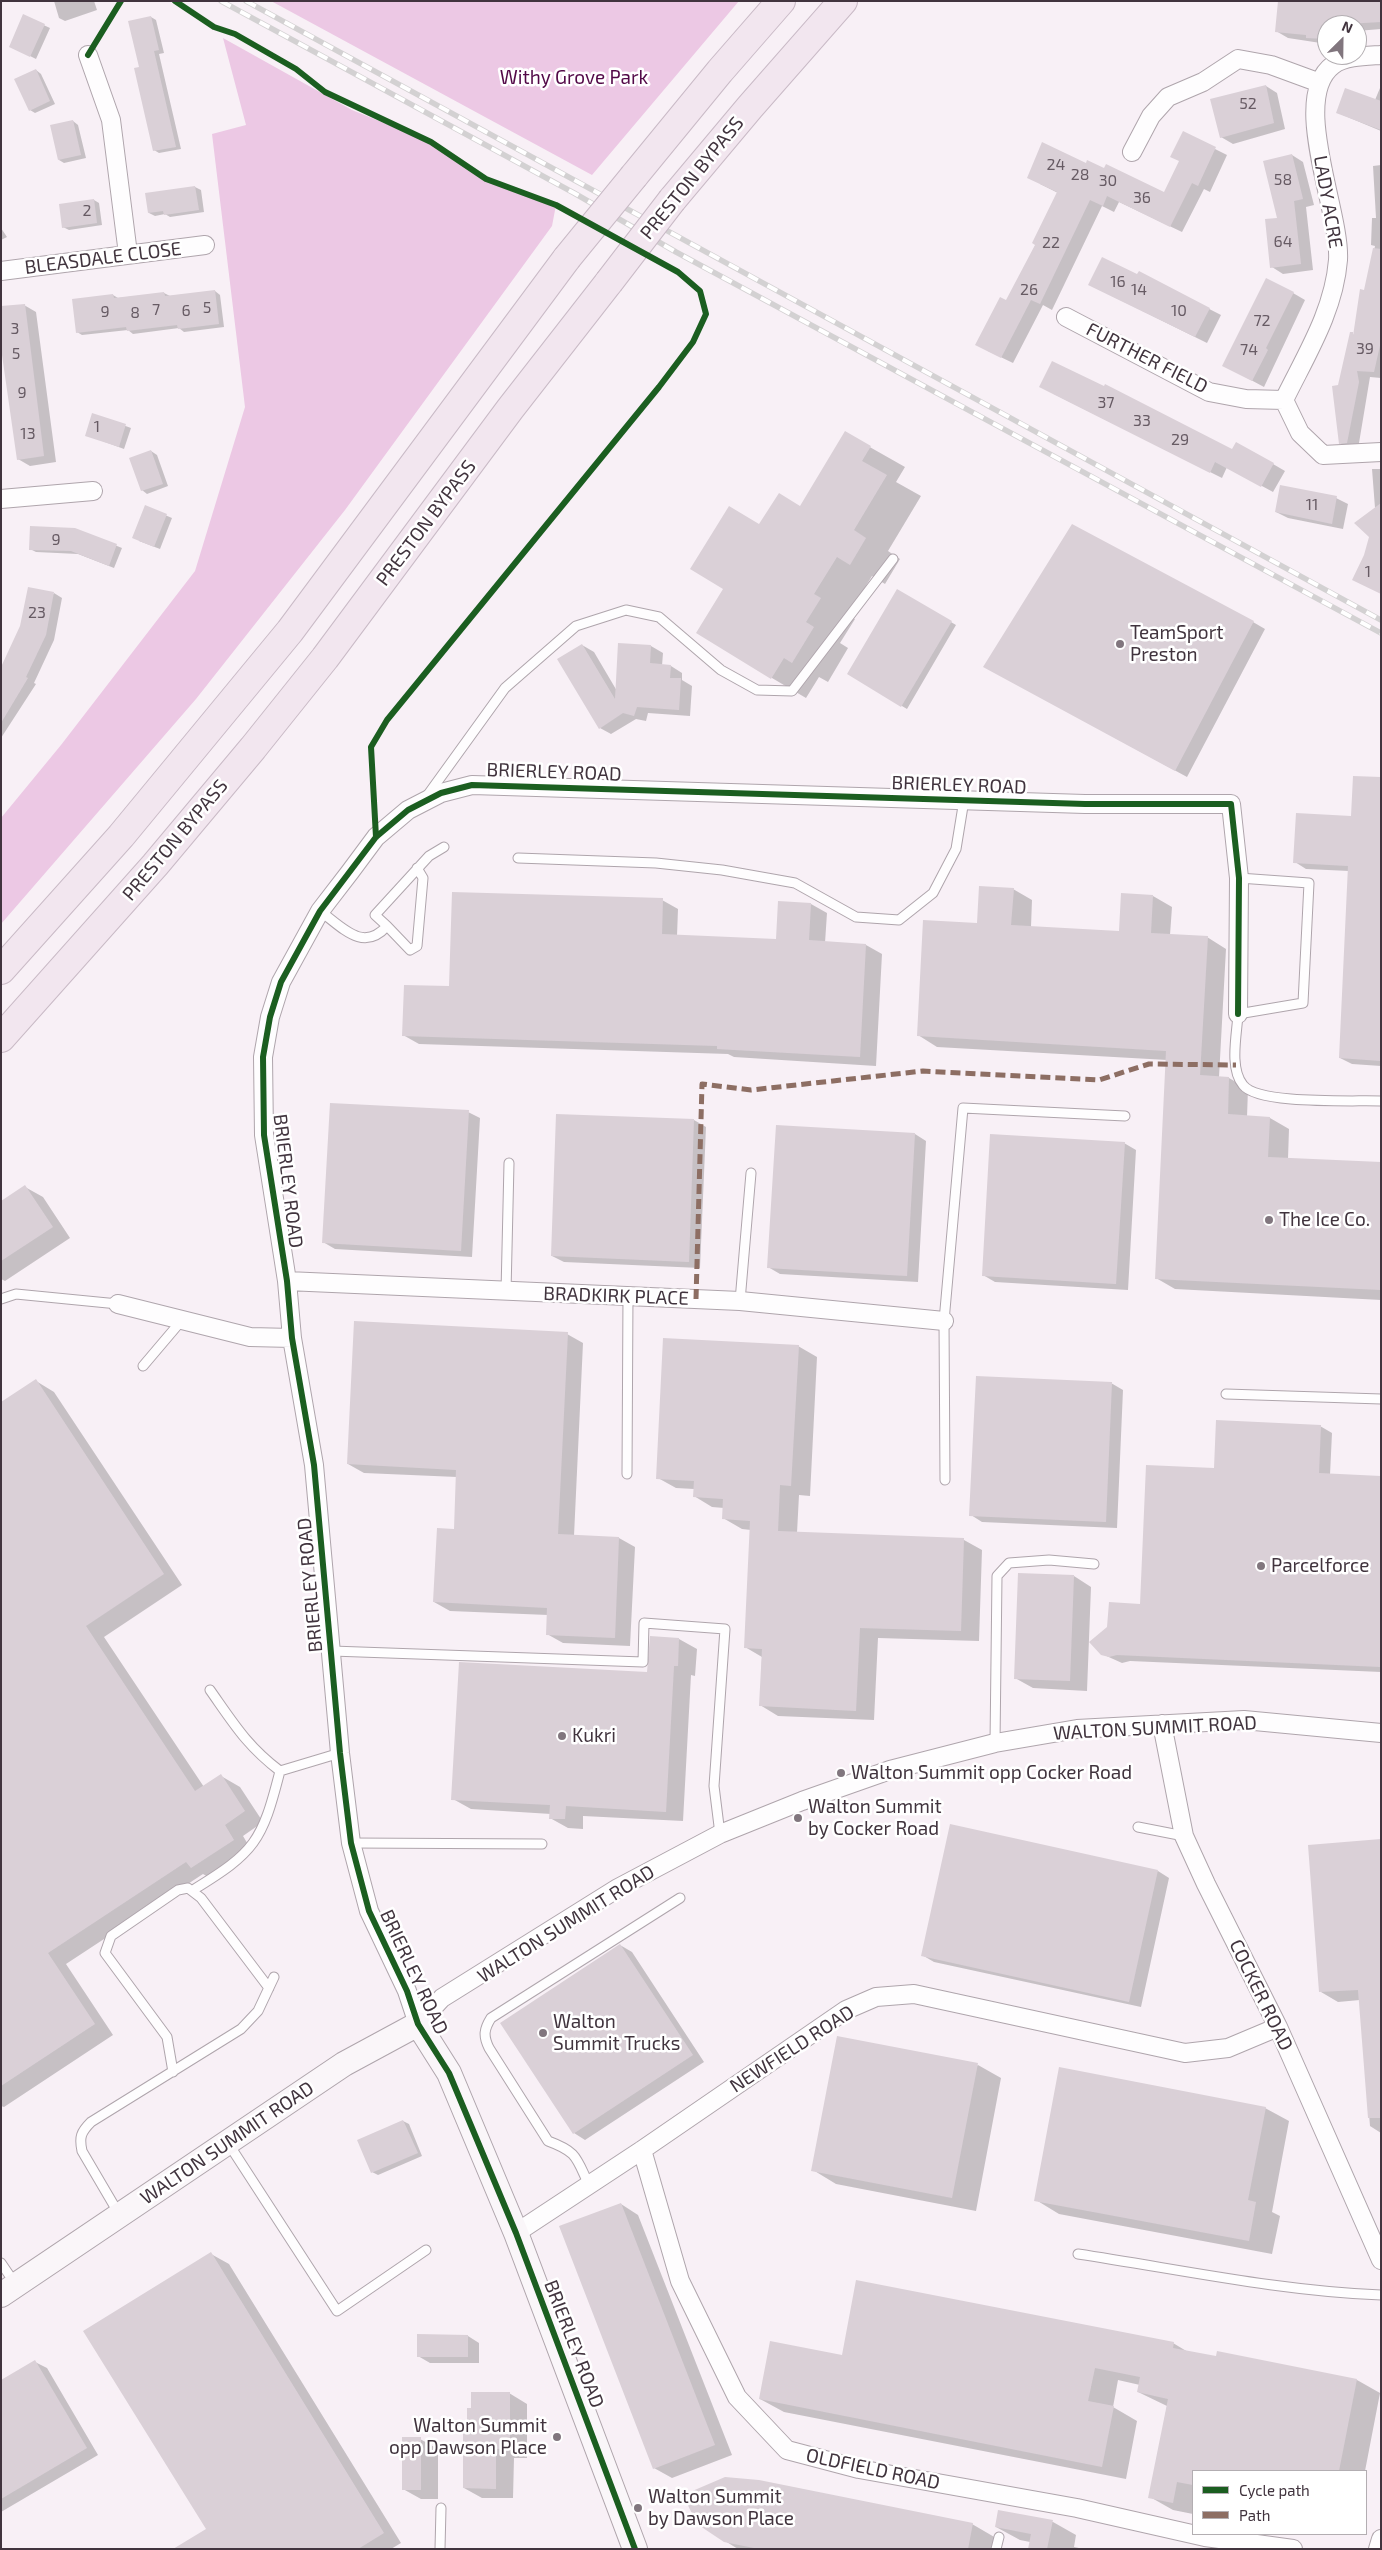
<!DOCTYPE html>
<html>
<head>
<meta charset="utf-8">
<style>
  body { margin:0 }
  #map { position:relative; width:1382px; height:2550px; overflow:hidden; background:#f8f0f6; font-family:"Exo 2",sans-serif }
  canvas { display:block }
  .frame { position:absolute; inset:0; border:2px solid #41343e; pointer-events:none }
  .legend { position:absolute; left:1192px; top:2470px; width:175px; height:65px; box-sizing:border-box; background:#fff; border:1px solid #b3aeb2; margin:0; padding:6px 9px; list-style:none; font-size:15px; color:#41343e }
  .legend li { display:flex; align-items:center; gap:10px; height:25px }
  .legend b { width:25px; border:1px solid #b3aeb2 }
  .north { position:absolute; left:1317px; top:15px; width:50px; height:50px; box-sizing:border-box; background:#fff; border:1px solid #b3aeb2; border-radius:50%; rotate:23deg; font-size:14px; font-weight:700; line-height:20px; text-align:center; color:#41343e }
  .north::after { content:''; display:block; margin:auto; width:18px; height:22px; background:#81767e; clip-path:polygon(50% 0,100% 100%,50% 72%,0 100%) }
</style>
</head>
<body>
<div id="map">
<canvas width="1382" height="2550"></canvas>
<div class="frame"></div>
<ul class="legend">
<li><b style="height:6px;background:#1b5e20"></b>Cycle path</li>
<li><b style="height:6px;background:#8d6e63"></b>Path</li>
</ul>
<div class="north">N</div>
</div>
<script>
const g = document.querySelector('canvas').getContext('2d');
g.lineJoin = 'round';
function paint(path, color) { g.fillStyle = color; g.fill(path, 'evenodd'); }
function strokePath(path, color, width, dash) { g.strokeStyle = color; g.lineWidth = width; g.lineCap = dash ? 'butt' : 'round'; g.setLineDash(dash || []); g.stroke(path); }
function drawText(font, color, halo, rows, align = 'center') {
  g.font = font + ' "Exo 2",sans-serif'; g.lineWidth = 5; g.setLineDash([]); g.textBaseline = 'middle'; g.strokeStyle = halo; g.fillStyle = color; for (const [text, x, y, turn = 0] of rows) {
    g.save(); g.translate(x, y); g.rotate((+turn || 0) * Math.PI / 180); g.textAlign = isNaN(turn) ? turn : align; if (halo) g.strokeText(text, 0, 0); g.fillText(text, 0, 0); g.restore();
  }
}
paint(new Path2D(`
  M271,1H739L592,175Z
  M223,38L352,110L431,142L486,179L556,205L552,226L345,510L196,699L1,924V818L61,745L195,571L245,407L212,134L246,125Z`), '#ecc8e4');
paint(new Path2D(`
  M54,1H94L97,10L65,21L59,18Z
  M1381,1V29L1357,31V25H1327V44L1288,38L1276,31Z
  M24,16L50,28L36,59L16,49Z
  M151,17L156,20L164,53L159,54L181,149L159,153L154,150L140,68Z
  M36,70L41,74L55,104L35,113L30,110Z
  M1266,86L1277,93L1285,129L1233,144L1221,137Z
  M1380,88L1381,131L1338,113L1375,100Z
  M73,121L78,125L86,158L64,163L59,160Z
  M1183,133L1227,155L1210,192L1204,189L1182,232L1119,202L1114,212L1102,206L1052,310L1043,305L1013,363L988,351L1007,302L1036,244L1058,193L1040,184L1086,165L1164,194L1180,161Z
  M1292,155L1303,162L1314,205L1306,207L1313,270L1283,274L1272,267L1278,219Z
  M1381,165V378L1370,377L1358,449L1351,450L1340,443L1339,386L1352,334L1355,335L1373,255L1375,246L1371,245L1372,218H1376L1373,166Z
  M195,187L201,190L204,212L170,217L165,214L155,216L149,213L147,194Z
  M94,200L99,203L102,225L69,230L63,227Z
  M1,228L7,237L1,240Z
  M1139,273L1221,315L1207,343L1102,291L1138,276Z
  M215,291L220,295L224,327L184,332L179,328L133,334L128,330L82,335L77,332L113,295L118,298L164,293L170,296Z
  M1293,293L1305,300L1264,387L1236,372Z
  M24,305L36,312L56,462L30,466L18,459Z
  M1052,393L1233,450L1273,464L1285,471L1273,492L1227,467L1222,478Z
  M93,414L131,428L124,449L86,435Z
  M845,433L905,467L896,482L921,496L888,551L900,559L885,584L872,576L848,615L855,619L840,643L848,648L828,682L819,677L806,698L772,678L724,588L760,525L801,507Z
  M151,451L157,455L168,486L147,494L142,490Z
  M1372,469H1381V594L1370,537L1375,508Z
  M1336,498L1348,504L1343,529L1288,518L1276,512Z
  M146,507L172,518L160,549L139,541Z
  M75,529L122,548L114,568L78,554L36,552L30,549Z
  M898,591L956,625L907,709L848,674Z
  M54,593L62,598L54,640L34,683L36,684L1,738V673Z
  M1253,622L1265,629L1187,777L996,673Z
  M619,644L651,646L663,653L662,666H671L682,673V680L692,686L690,716L648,713L646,721L636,719L611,734L600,728L582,645L594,652L617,691Z
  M1381,778V1066L1352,1064L1340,1058L1349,871L1306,869L1295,862L1352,817Z
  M1013,889L1032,900L1031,927L1120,932L1153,896L1172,907L1170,935L1207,937L1226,949L1219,1077L1229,1078L1248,1089L1247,1117L1270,1118L1289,1129L1288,1159L1381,1164V1300L1175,1289L1156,1278L1167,1060L937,1047L918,1035L978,924Z
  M662,900L678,909L677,936L777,940L811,904L827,913L825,943L866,945L882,954L876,1066L734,1057L728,1054L419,1044L403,1035L450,987Z
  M468,1112L480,1118L472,1257L335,1249L323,1242Z
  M694,1120L706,1127L700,1268L564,1262L552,1256Z
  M915,1134L926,1141L918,1282L780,1274L768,1267Z
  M1124,1143L1136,1150L1128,1290L995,1282L983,1275Z
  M25,1187L43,1197L70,1238L5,1281L1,1279V1203Z
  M567,1334L583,1343L574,1536L619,1538L635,1547L630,1646L563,1643L547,1634L548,1615L450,1611L434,1602L455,1531L457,1477L364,1473L348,1464Z
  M798,1346L817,1357L810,1496L799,1495L797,1533L964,1540L982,1550L979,1641L878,1638L874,1720L778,1716L760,1705L762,1657L745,1647L751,1530L742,1529L723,1518L724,1508L712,1507L694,1496V1489L676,1488L658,1478Z
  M36,1381L54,1392L182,1585L104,1637L204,1787L221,1776L240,1787L263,1822L243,1836L252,1851L210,1878L203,1874L66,1964L113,2035L4,2107L1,2106V1404Z
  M1111,1383L1123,1390L1117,1528L982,1522L971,1515Z
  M1320,1426L1332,1433L1330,1475L1381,1477V1672L1130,1661L1122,1663L1102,1654L1141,1606L1216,1470Z
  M1074,1576L1091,1587L1087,1691L1033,1688L1015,1678Z
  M679,1639L697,1649L695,1676L691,1675L683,1821L583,1816V1829L568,1828L550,1818L551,1814L471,1809L453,1799L648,1674Z
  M1381,1841V2133L1370,2126L1360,2000L1338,2002L1321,1992Z
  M1158,1871L1169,1878L1141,2007L934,1962L922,1955Z
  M620,1945L632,1952L704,2062L585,2140L574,2133Z
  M978,2065L1001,2078L976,2211L836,2184L813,2170Z
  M1265,2108L1289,2121L1272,2212L1280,2216L1272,2254L1059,2214L1036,2200Z
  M403,2121L409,2124L422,2156L378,2175L372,2172Z
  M621,2204L638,2215L732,2455L672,2478L654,2468Z
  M211,2254L229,2264L401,2543L391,2549H179L207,2530Z
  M468,2336L479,2343V2363H430L418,2356Z
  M1173,2343L1188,2352L1357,2380L1380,2393L1365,2471H1193V2514L1173,2510L1150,2497L1167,2406L1138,2392L1140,2385L1118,2380L1113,2407L1137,2421L1126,2479L784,2412L760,2399L843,2356Z
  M35,2362L47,2368L98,2455L1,2512V2382Z
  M509,2393L527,2404V2458H514L513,2498H482L464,2488Z
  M420,2439L438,2449V2499H421L403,2489Z
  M999,2512L1053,2522L1076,2535L1074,2547L1084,2549H1029L1030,2542L1020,2540L996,2527Z
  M972,2524L996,2538L994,2549H738L725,2541Z`), '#0003');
paint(new Path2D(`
  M1278,1H1381V22L1327,25V39L1306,38V35L1275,32Z
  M23,14L45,24L30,57L9,47Z
  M151,16L159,50L154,51L176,147L153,151L134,68L139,67L128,21Z
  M36,69L50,101L29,111L14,79Z
  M1266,85L1274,123L1220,138L1210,99Z
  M1345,88L1381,101V130L1336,113Z
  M73,120L81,155L58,160L50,125Z
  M1183,131L1216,147L1198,186L1192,183L1170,227L1107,196L1103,206L1090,200L1040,304L1031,300L1001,358L975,345L1000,297L1006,300L1035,245L1032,243L1057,192L1027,178L1042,142L1086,163L1087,160L1104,168L1106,164L1164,192L1179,161L1170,157Z
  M1292,154L1303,199L1294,201L1301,264L1270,268L1265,219L1277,218L1263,161Z
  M195,186L199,210L164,215L163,211L148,213L145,193Z
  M94,199L97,223L62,228L59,204Z
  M1373,248L1381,249V341L1374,372L1357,371L1359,382L1347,443L1339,444L1332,386L1338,385L1350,332H1353V336L1360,289L1364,290Z
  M1102,257L1137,274L1139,271L1210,308L1195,337L1088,285Z
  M1266,278L1294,292L1266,348L1268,350L1252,381L1222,366Z
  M215,290L219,324L178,329L177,325L127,331L126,327L76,333L72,299L113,294L114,298L164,292L165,296Z
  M25,304L44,456L17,460L1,348V306Z
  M1052,361L1104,386L1105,384L1232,449L1236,442L1274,463L1261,487L1215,462L1210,473L1039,387Z
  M92,413L126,424L119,447L85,436Z
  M845,431L871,446L862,461L887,475L854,530L866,538L850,565L837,557L814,594L821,598L806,622L814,627L792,663L784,658L771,679L696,633L723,589L690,569L729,506L759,524L779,493L800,506Z
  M151,450L163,484L141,491L129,458Z
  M1280,485L1337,496L1332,524L1275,512Z
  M1381,503V594L1352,580L1364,555L1369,537L1354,523Z
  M145,505L167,514L154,547L132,538Z
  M1072,524L1254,621L1175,771L983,667Z
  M30,526L75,528L117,544L109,566L71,551L29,550Z
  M28,587L54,592L46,635L26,677L28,678L1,723V667L20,626Z
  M897,589L952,621L901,707L847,674Z
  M618,643L651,645L650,663L671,665L670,678H681L679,710L637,707L634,716L623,713L599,729L557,659L582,644L615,699Z
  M1353,776L1381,777V1061L1339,1058L1348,866L1293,863L1296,813L1351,816Z
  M979,886L1014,888L1011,925L1119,931L1121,893L1153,895L1151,933L1208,936L1200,1075L1229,1077L1228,1114L1270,1117L1268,1157L1381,1162V1290L1155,1279L1166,1051L917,1036L923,920L977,923Z
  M452,892L663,898L662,934L776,939L778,901L811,903L809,940L866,944L860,1057L717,1049V1046L402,1036L404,985L449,986Z
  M330,1103L469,1110L461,1251L322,1243Z
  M556,1114L694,1119L689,1262L551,1256Z
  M776,1125L915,1133L907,1276L767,1268Z
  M990,1134L1125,1142L1116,1284L982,1276Z
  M25,1185L53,1227L1,1261V1201Z
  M354,1321L568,1332L558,1534L619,1537L615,1638L546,1635L547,1608L433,1602L437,1528L454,1529L456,1470L347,1464Z
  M663,1338L799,1345L791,1486L780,1485L778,1531L964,1538L961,1631L860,1628L856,1711L759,1706L762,1649L744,1648L750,1521L722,1519L723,1499L693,1497L694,1481L656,1479Z
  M976,1376L1112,1382L1106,1522L969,1516Z
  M36,1379L164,1574L86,1626L195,1791L221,1774L245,1811L225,1825L234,1840L191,1868L186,1862L48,1953L95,2024L1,2086V1402Z
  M1216,1420L1321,1425L1319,1473L1381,1476V1667L1117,1655L1109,1657L1101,1655L1089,1642L1107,1627L1109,1602L1140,1604L1146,1465L1214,1468Z
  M1018,1573L1074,1575L1070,1681L1014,1679Z
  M650,1636L679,1638L678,1666H674L666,1812L566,1806L565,1819H549L550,1805L451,1800L459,1662L647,1672Z
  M950,1824L1158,1870L1129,2002L921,1956Z
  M1381,1839V2118H1368L1358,1990L1319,1992L1308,1845Z
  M620,1944L693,2055L573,2134L500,2023Z
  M837,2036L978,2063L952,2198L811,2171Z
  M1059,2067L1266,2107L1248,2200L1256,2202L1249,2241L1034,2201Z
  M403,2120L418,2153L371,2173L357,2140Z
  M621,2203L715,2445L653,2469L559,2226Z
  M211,2252L384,2533L358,2549H173L206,2529L83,2331Z
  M856,2280L1174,2342L1173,2348L1216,2356L1217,2351L1357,2379L1339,2471H1193V2485L1177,2482L1173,2503L1148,2498L1168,2399L1137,2392L1140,2377L1095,2368L1088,2401L1114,2406L1102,2467L759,2399L770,2341L842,2355Z
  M417,2334L468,2335V2357H417Z
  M35,2360L87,2448L1,2499V2380Z
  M471,2392H510V2448L496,2449V2489L463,2488V2423H467V2408H471Z
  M402,2437H421V2490H402Z
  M725,2477L759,2480L973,2523L968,2549H759L724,2542L697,2524L683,2495Z
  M998,2510L1053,2520L1047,2549H1028L1031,2534L995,2527Z`), '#dad0d7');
const lane = new Path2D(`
  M427,796L505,688L576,626L626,610L659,617L721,670L757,690L792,691L893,559
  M518,858L656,863L722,870L795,883L856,917L899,920L933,893L956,849L964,800
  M1239,878L1309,883L1303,1003L1238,1014C1237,1034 1229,1068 1243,1085C1258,1105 1353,1100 1381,1101
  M320,911C342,927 363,953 387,926L375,915L429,856L444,847
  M387,926L410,950L417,946L423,878L417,868
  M506,1292L509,1163
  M1,1299L16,1294L118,1304
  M740,1301L751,1173
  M143,1366L182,1320
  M1226,1394L1381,1399
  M627,1474L628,1295
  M945,1480L944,1321L963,1108L1125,1116
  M332,1651L643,1662L644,1623L725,1629L714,1786L720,1834
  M210,1690C234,1724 247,1746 280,1771
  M995,1743L997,1576L1009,1563L1049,1560L1094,1564
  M1138,1827L1184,1836
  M351,1843L542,1844
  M193,1890C255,1852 262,1842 280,1771L340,1753
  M173,2072L167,2037L105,1953L111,1936L178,1890L188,1888L201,1898L269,1988
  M228,2143L337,2311L426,2250
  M589,2185C576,2158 578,2152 548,2141L489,2048C483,2036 484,2029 491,2018L680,1898
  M119,2214L82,2151C79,2137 81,2132 91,2122L241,2029L258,2011L274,1977
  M1078,2254C1178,2269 1279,2291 1381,2295
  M1,2263L16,2285
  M440,2549L441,2508
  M996,2549L999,2537`);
const street = new Path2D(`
  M88,55L111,120L128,254
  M1132,152L1151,116L1168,97L1203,82L1238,59L1271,65L1320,83
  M1,271L205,245
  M1066,317L1209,392L1246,399L1284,400L1300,433L1323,455L1381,452
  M1284,400C1306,355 1334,311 1338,260C1341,212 1289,98 1333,65C1345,56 1366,56 1381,55
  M1,499L93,491
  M1238,1014L1239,878L1231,804H1085L472,785L441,793L408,810L376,837L350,872L320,911L281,982L270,1017L263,1057L264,1135L287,1281L292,1338L314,1465L340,1753L351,1843L369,1911L407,1991L418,2024L442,1998L618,1888L720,1834L802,1801L890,1770L995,1743L1077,1729L1244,1720L1381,1733
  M287,1281L740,1301L944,1321
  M118,1304L250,1337L292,1338
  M1162,1724L1184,1836L1206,1884L1278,2027L1381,2260
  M642,2150L680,2281L737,2397L787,2450L859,2469L1077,2508L1205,2537L1293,2549
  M516,2233L642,2150L846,2010L876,1997L914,1994L1185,2053L1228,2048L1278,2027
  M1378,2549L1381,2539`);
const secondary = new Path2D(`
  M1,2295L344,2064L418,2024L449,2073L516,2233L635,2549`);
const highway = new Path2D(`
  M634,176L720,71L781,1
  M672,200L750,107L843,1
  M1,970L121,836L290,631L567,258
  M1,1038L155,865L253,748L325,658L510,409L609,282`);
strokePath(lane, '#afa5ac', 11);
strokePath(street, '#afa5ac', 20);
strokePath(secondary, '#afa5ac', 26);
strokePath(highway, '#c9bac6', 30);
strokePath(lane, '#fefdfe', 9);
strokePath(street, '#fefdfe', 18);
strokePath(secondary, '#faf6f9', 24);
strokePath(highway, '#f2e6ef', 28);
const rail = new Path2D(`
  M221,1L574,193L676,252L1381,633
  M246,1L1381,620`);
strokePath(rail, '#d3d1d2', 5.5);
strokePath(rail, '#fff', 4, [11]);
const highwayBridge = new Path2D(`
  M567,258L634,176
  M609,282L672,200`);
strokePath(highwayBridge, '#c9bac6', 30, []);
strokePath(highwayBridge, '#f2e6ef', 28);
strokePath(new Path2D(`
  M696,1299L702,1084L751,1090L923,1071L1099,1080L1149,1064L1236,1065`), '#8d6e63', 5, [10, 5]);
strokePath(new Path2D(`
  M175,1L214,27L235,34L296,69L325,92L431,142L486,179L556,205L678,272L700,291L706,314L693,342L659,387L387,720L371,747L376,837
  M88,55L121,1
  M635,2549L516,2233L449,2073L418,2024L407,1991L369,1911L351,1843L340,1753L314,1465L292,1338L287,1281L264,1135L263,1057L270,1017L281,982L320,911L376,837L408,810L441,793L472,785L1085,804H1231L1239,878L1238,1014`), '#1b5e20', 6);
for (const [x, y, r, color] of [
  [1120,644,5,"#81767e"],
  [1269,1220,5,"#81767e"],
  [1261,1566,5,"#81767e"],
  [562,1736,5,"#81767e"],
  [841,1773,5,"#81767e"],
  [798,1818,5,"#81767e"],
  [543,2033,5,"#81767e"],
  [557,2437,5,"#81767e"],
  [638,2508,5,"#81767e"]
]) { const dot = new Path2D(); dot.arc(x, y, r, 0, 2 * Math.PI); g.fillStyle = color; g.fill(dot); strokePath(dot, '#fff', 2); }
drawText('16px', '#675b64', null, [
  ["52",1248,104],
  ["24",1056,165],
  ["28",1080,175],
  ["58",1283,180],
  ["30",1108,181],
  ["36",1142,198],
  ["2",87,211],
  ["64",1283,242],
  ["22",1051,243],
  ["16",1118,282],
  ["26",1029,290],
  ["14",1139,290],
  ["5",207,308],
  ["7",156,310],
  ["6",186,311],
  ["10",1179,311],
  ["9",105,312],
  ["8",135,313],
  ["72",1262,321],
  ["3",15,329],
  ["39",1365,349],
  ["74",1249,350],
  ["5",16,354],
  ["9",22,393],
  ["37",1106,403],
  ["33",1142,421],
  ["1",97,427],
  ["13",28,434],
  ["29",1180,440],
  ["11",1312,505],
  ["9",56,540],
  ["1",1368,572],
  ["23",37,613]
]);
drawText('19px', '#530948', '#fff', [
  ["Withy Grove Park",574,78]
]);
drawText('19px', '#41343e', '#fff', [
  ["PRESTON BYPASS",692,178,-51],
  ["LADY ACRE",1328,202,80],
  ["BLEASDALE CLOSE",103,258,-7],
  ["FURTHER FIELD",1147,358,27],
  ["PRESTON BYPASS",426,523,-53],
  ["BRIERLEY ROAD",554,772,2],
  ["BRIERLEY ROAD",959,785,2],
  ["PRESTON BYPASS",175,840,-50],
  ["BRIERLEY ROAD",288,1181,83],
  ["BRADKIRK PLACE",616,1296,2],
  ["BRIERLEY ROAD",310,1585,-95],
  ["WALTON SUMMIT ROAD",1155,1728,-3],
  ["WALTON SUMMIT ROAD",566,1924,-32],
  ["BRIERLEY ROAD",414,1972,65],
  ["COCKER ROAD",1261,1995,64],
  ["NEWFIELD ROAD",792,2049,-33],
  ["WALTON SUMMIT ROAD",227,2143,-34],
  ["BRIERLEY ROAD",574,2344,69],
  ["OLDFIELD ROAD",873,2469,12]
]);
drawText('19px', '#41343e', '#fff', [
  ["TeamSport",1130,633],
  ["Preston",1130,655],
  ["The Ice Co.",1279,1220],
  ["Parcelforce",1271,1566],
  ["Kukri",572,1736],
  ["Walton Summit opp Cocker Road",851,1773],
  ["Walton Summit",808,1807],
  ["by Cocker Road",808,1829],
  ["Walton",553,2022],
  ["Summit Trucks",553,2044],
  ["Walton Summit",547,2426,"right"],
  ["opp Dawson Place",547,2448,"right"],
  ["Walton Summit",648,2497],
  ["by Dawson Place",648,2519]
], 'left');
</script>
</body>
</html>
